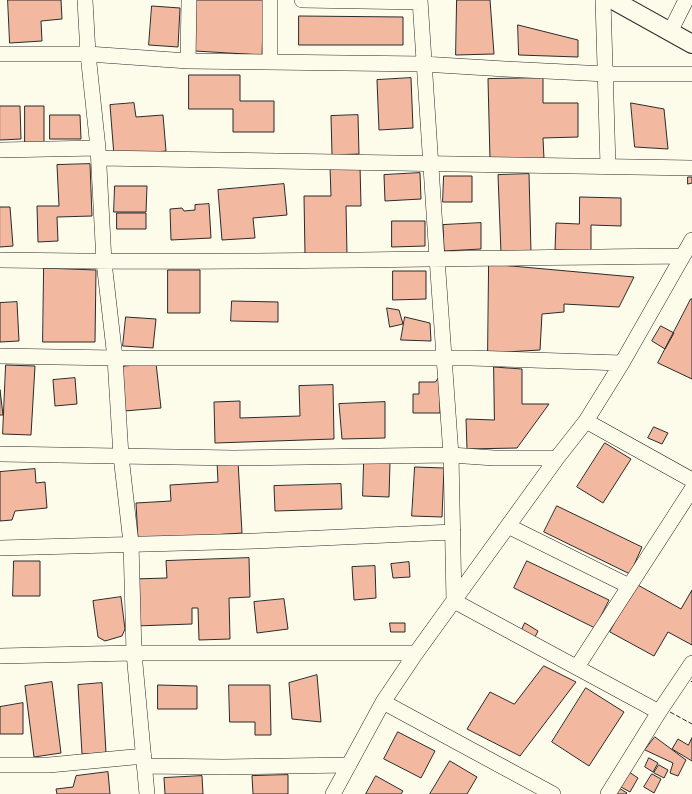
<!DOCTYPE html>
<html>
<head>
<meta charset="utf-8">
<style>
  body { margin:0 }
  canvas { display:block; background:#fdfbea }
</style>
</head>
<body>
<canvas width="692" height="794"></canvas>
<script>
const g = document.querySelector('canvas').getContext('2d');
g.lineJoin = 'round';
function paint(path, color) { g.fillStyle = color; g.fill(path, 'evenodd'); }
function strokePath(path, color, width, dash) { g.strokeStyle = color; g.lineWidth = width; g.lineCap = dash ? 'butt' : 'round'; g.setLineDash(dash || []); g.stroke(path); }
const building = new Path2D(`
  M8,0H61L62,19L41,21L42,41L10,43Z
  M194,0H264L262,55L195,51Z
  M457,0H490L494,54L456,55Z
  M152,6L180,8L178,47L149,45Z
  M299,16L403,17V45H299Z
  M518,25L578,40V57L519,55Z
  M189,75H240V101H274V132H233V109H189Z
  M411,78L413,128L379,130L377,80Z
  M543,78V103H578V137L543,138L544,159L490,160L488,79Z
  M134,103L136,117L163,115L166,151L114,156L110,105Z
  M631,103L664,109L668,149L635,147Z
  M0,106H20L21,139L0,140Z
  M25,106H44V142L25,143Z
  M50,115H80L81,139H50Z
  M358,115L359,154L332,155L331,116Z
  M90,164L92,216L57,217L58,241L38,242L37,206H59L57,165Z
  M360,166L361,206H346L347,254L305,255L304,196H331L330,167Z
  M420,173L421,199L385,201L384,175Z
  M529,174L531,252L501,253L498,175Z
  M444,176H472V202H443Z
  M688,177H692V183L688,184Z
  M284,184L287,215L253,218L255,238L222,240L218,190Z
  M115,186H147L146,212H114Z
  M580,197L621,198V226L591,225V251L555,250L556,223L579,224Z
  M209,204L211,238L171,240L170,209L182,208L184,211L195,210V205Z
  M0,207H10L13,246L0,247Z
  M117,213H146V229H117Z
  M392,221H425V246L392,247Z
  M481,223V249L444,251L443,225Z
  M489,264L634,277L619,307L564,304V312L542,314L540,350L488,353Z
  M44,268L96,270L95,342H43Z
  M168,270H200V313H168Z
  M393,271H426V299L393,300Z
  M691,299H692V379L658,363Z
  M232,301L278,302V322L231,321Z
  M17,302L19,341L0,342V303Z
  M387,308L399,310L403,324L390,327Z
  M126,317L156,319L153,348L123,346Z
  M405,317L430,323L431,341L401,340Z
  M661,326L674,333L665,349L652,341Z
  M156,363L161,408L124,411L120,367Z
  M6,365L35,366L31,435L3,434Z
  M494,367L522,369V404H549L517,448L467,449L466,419L494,420Z
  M440,376V413H413V394H419V382H435Z
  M75,378L77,404L55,406L53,380Z
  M333,385L334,439L215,443L214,402L240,401V418L300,416L299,386Z
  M0,390L3,415H0Z
  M385,402V438L342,439L339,404Z
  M654,427L668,433L662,444L648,438Z
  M605,443L631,459L603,503L577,487Z
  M238,461L242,533L138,540L136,503L171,501L170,485L218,482L217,462Z
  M364,462L390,463L389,497L363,496Z
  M415,467L444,468L442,517L412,516Z
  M35,469L36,483L45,482L47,508L15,511L12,520L0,521V472Z
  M341,484L342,509L275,511L274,486Z
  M557,506L642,547L630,574L544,532Z
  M249,558L250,597L229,598L230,639L199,640L198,608H192V624L135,626L133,579L167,578L166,561Z
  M14,561H40V596H13Z
  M527,561L609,600L595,628L514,588Z
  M409,562L410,577L393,578L391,564Z
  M375,566L376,598L354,600L352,567Z
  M636,584L681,609L692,590V645L668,632L654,656L610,632Z
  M121,597L125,629L122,636L105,641L98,637L93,601Z
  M284,599L288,629L257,633L254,602Z
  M390,623H405V632H391Z
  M525,623L538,631L533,641L520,634Z
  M544,666L576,682L520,756L467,729L490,692L514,704Z
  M317,675L321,722L292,719L289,683Z
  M52,682L61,753L34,757L25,686Z
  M102,683L106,753L82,754L78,685Z
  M158,685L197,686V709H158Z
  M229,685H270L271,735H255V722H230Z
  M586,688L624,712L589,766L552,742Z
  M23,703V734H0V707Z
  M398,732L435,751L421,778L384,759Z
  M655,737L686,760L678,776L670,773L673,763L645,750Z
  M692,738V761L672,749L678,739L688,745Z
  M649,758L658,763L653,772L645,767Z
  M450,761L477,777L467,794H430Z
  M659,765L668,770L664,778L654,773Z
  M108,772L110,794H57L56,789L73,787L76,776Z
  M629,772L638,778L630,792L621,787Z
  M652,774L661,779L654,793L644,787Z
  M288,775V794H253L252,776Z
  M202,776L203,794H165L164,778Z
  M376,776L403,791L401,794H366Z
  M619,788L627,793L626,794H615Z`);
paint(building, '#f2b8a0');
strokePath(building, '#2b2b2b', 1);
const minor = new Path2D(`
  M85,0L88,54L98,148L104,262L115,358L121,456L131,543L134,653L147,794
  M270,0V61
  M302,0L420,2
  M420,0L437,258L451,455L454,601L659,712
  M603,0L608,166
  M670,32L686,0
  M0,54H88L188,61L423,64L505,69L606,74H692
  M188,61L189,0
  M0,150L98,148
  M99,158L692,168
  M0,260C228,264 455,258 683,256
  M0,356L115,358H471L622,363
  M586,421L692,480
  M0,454L234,458L451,455L494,458H557
  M508,526L629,586
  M0,548L255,541L453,532
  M0,656L134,653H416
  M577,667L692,489
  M383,702L553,794
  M0,765H49L144,756
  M144,766L223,767L349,765
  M333,794L383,702L416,653L557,458L586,421L622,363L692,240
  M608,794L659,712L692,663`);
const tertiary = new Path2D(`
  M613,0L692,44`);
strokePath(minor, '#2b2b2b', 16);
strokePath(tertiary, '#2b2b2b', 20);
strokePath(minor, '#fdfbea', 15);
strokePath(tertiary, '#fdfbea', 18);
strokePath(new Path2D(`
  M691,682L692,681
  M670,712L692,724`), '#2b2b2b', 1, [5, 2]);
</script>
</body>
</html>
